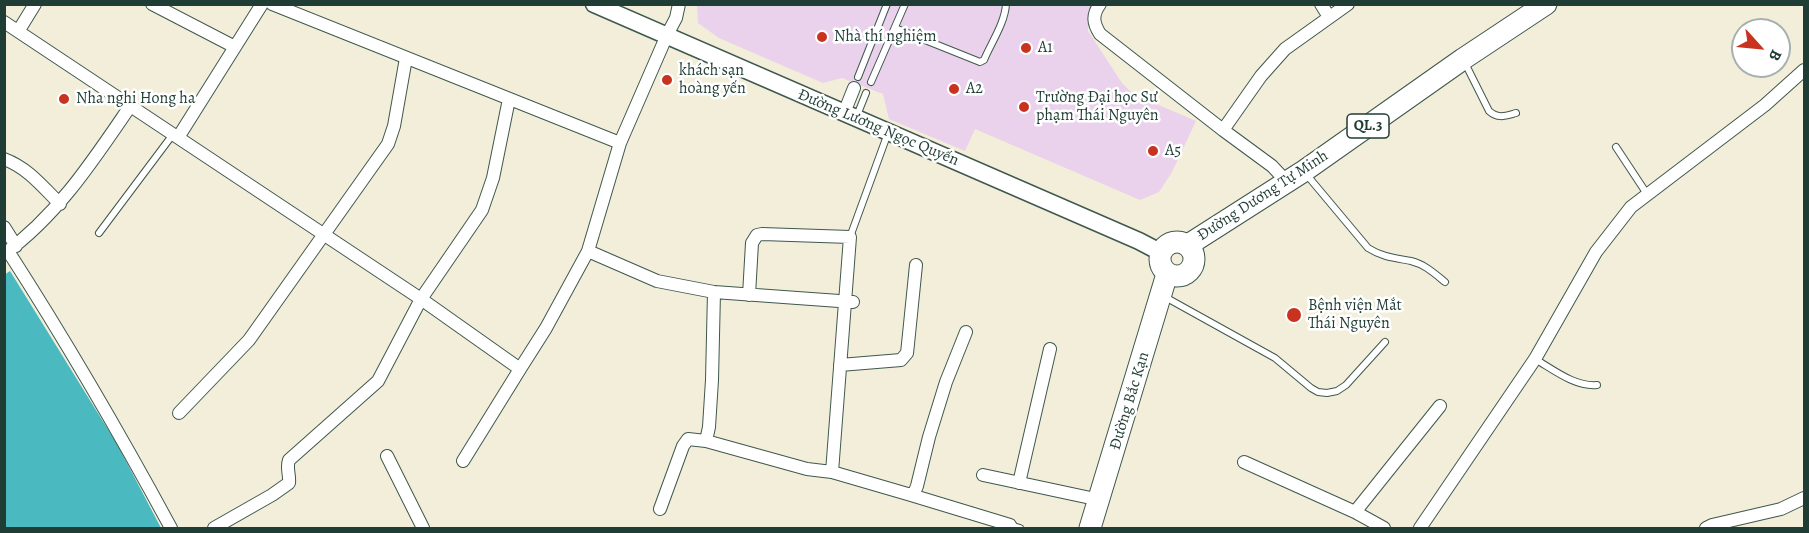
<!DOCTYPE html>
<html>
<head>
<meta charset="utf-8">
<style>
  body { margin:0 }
  #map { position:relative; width:1809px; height:533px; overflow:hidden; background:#f2eeda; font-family:Alegreya,serif }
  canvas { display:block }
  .frame { position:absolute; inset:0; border:6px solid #1f3d34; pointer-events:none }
  .north { position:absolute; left:1731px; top:18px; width:60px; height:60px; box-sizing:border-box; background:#fff; border:2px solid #a5b1ae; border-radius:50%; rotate:117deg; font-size:16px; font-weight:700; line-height:24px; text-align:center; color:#1f3d34 }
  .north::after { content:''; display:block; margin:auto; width:21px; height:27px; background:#c8321e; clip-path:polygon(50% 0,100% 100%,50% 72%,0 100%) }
</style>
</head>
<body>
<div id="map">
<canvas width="1809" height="533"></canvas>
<div class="frame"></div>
<div class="north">B</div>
</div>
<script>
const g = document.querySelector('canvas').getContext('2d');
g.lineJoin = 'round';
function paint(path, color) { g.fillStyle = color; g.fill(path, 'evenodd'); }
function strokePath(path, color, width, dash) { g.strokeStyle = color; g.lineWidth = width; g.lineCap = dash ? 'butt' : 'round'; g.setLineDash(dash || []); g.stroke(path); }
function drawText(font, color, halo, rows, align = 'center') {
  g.font = font + ' Alegreya,serif'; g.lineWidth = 5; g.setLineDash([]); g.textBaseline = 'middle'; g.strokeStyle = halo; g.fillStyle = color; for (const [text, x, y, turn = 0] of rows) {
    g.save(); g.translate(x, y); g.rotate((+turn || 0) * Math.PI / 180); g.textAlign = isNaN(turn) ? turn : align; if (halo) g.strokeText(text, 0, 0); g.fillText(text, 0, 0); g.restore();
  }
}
paint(new Path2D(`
  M697,5H1096L1090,13L1088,31L1122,83L1133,94L1196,121L1172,172L1159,192L1140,200L975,129L965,151L889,119L883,94L842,78L823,83L719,38L698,23Z`), '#ead1ec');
paint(new Path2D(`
  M10,271L117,444L161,528H5L4,275Z`), '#4ab9c0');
const service = new Path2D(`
  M895,28L980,62L984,60C991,43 1005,23 1006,4
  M1465,63L1489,111C1498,119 1505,116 1516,113
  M858,77L887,4
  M871,82L905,4
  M856,118L866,93
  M1616,147L1647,194
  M1306,174L1368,248C1382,257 1395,258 1411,261C1424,264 1434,273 1445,282
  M99,233L174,133
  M850,237L888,133
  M1165,297L1275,358L1311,388L1318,392L1327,393L1337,391L1346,385L1385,342
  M1535,359C1554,370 1575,387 1597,385
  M1010,525L1020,528`);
const minor = new Path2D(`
  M152,4L235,47
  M272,4L620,143
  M1100,4C1092,15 1093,23 1100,34L1223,130L1272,166L1287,182
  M1321,4L1329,17
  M4,22L421,299L520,369L546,328L588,251L620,143L667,35L676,18L679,4
  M19,30L35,4
  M844,113L854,88
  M1223,130L1261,76L1285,49L1348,4
  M179,136L262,4
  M4,159C28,168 42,186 60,204
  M4,227L16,246
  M8,251C66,341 120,434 171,528
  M588,251L657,281L714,292L853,302
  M4,254C58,215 94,159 131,105
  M749,295L752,243L757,235L762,234L850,237L832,472
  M840,365L901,360L907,353L908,344L916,265
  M179,413L249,340L388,144L394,126L406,58
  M706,441L807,469L832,472L911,495L915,491L917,486L929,437L946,382L966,332
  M387,456L423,528
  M463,461L520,369
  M1244,462L1355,512L1384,528
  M983,475L1100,500
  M1019,483L1050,349
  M911,495L1010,525
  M660,509L683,446L688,439L706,441L709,427L712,380L714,292
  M1355,512L1440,406
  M214,528L272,495L289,483C290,475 286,468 289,460L378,381L421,299L482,210L493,178L509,99
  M1420,528L1535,359L1596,252L1631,207L1765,105L1804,70
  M1706,528L1712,525L1781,509L1804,498`);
const secondary = new Path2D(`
  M594,4L1139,241L1160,252`);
const trunk = new Path2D(`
  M1160 259a17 17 0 1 1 34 0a17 17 0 1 1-34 0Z
  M1188,245L1304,171L1463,59L1546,4
  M1090,528L1167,274`);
strokePath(service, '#3f584d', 8);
strokePath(minor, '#3f584d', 14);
strokePath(secondary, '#3f584d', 19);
strokePath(trunk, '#3f584d', 23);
strokePath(service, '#fff', 6);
strokePath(minor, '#fff', 12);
strokePath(secondary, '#fff', 16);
strokePath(trunk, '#fff', 21);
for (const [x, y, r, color] of [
  [822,37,6,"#c8321e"],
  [1026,48,6,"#c8321e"],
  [667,80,6,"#c8321e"],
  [954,89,6,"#c8321e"],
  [64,99,6,"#c8321e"],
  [1024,107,6,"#c8321e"],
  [1153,151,6,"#c8321e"],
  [1294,315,8,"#c8321e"]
]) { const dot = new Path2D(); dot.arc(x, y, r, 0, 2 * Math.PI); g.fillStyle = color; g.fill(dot); strokePath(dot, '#fff', 2); }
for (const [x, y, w] of [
  [1368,126,42]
]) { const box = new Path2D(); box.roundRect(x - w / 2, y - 12, w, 24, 4.5); g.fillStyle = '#fff'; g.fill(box); strokePath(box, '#1f3d34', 1.5); }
drawText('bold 15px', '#1f3d34', null, [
  ["QL.3",1368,126]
]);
drawText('16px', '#1f3d34', '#fff', [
  ["Nhà thí nghiệm",834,37],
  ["A1",1038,48],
  ["khách sạn",679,71],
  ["hoàng yến",679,89],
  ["A2",966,89],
  ["Trường Đại học Sư",1036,98],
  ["phạm Thái Nguyên",1036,116],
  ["Nha nghi Hong ha",76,99],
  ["A5",1165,151],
  ["Bệnh viện Mắt",1308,306],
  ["Thái Nguyên",1308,324]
], 'left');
drawText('16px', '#1f3d34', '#fff', [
  ["Đường Lương Ngọc Quyến",878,128,23],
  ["Đường Dương Tự Minh",1263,196,-33],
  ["Đường Bắc Kạn",1130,401,-73]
]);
</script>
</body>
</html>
